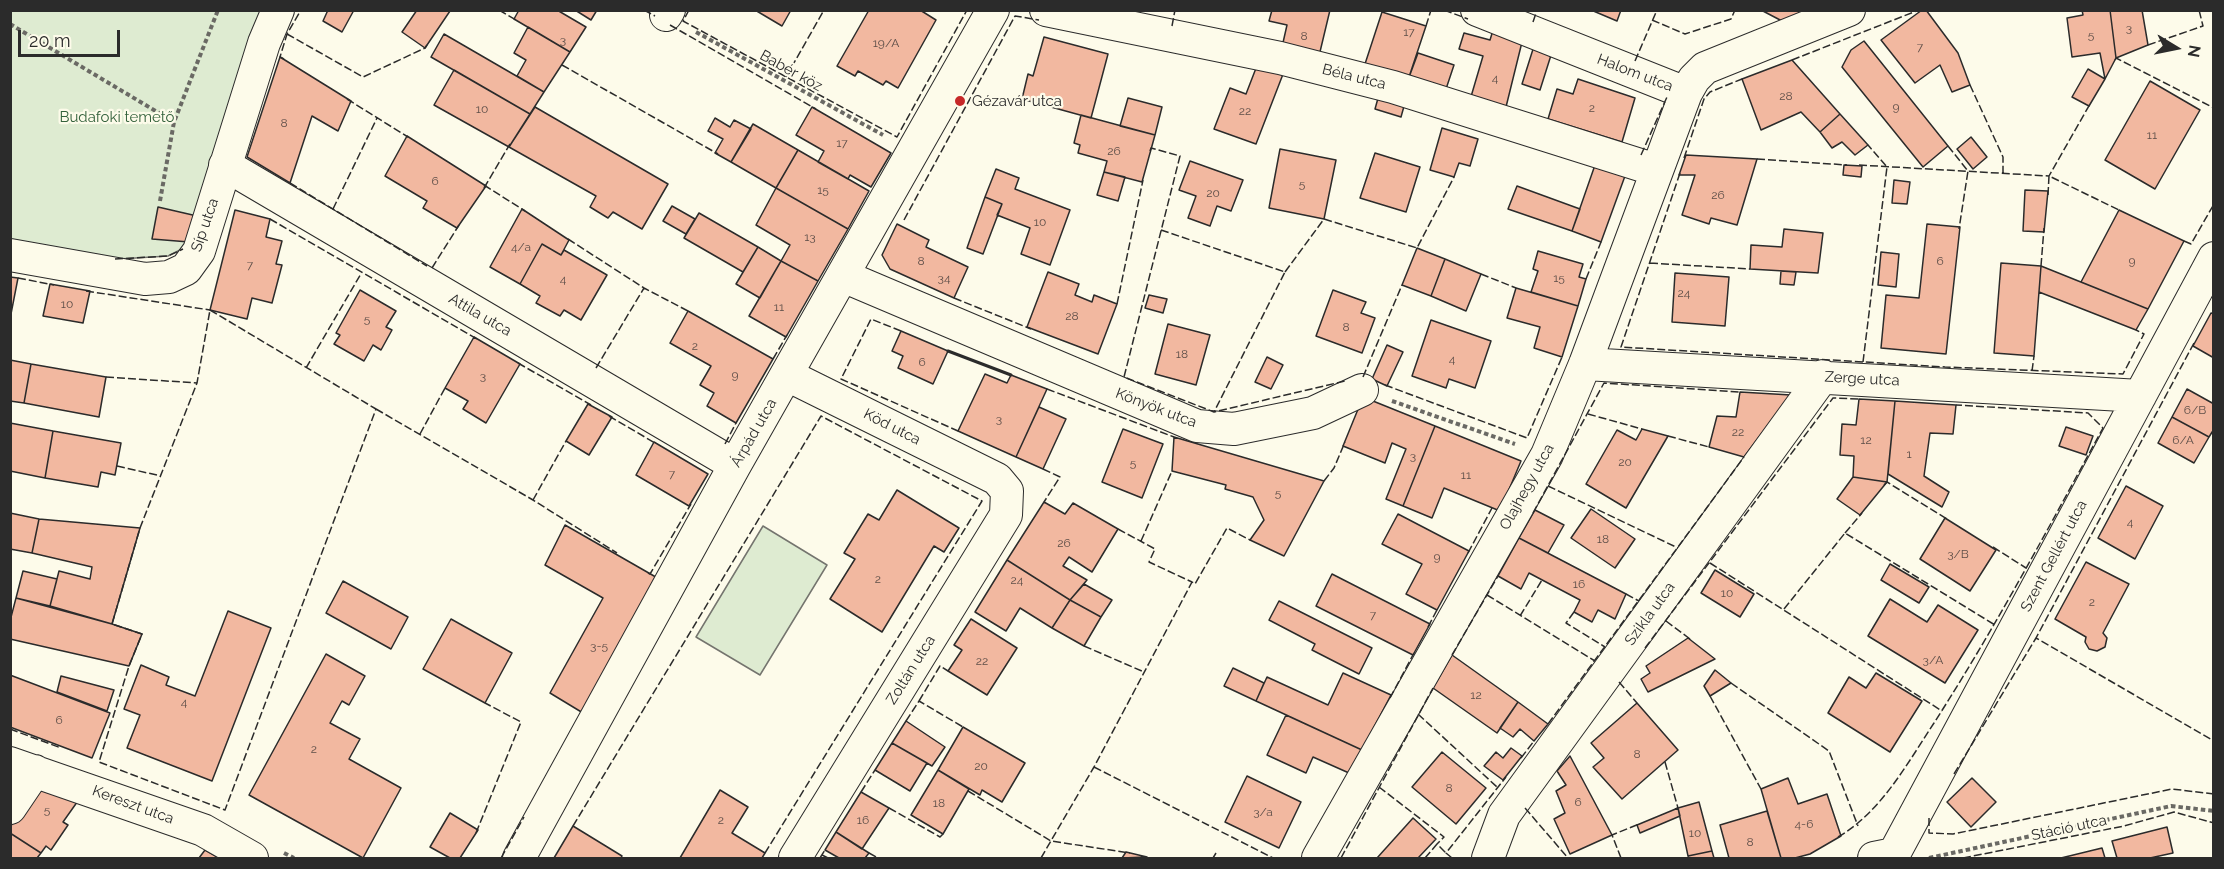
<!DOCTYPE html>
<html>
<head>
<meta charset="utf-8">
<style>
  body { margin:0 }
  #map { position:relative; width:2224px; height:869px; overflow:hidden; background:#fdfbea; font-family:Raleway,sans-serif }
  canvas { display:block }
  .frame { position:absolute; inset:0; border:12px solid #2b2b2b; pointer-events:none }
  .north { position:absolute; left:2146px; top:18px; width:60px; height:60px; -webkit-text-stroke:4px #fdfbea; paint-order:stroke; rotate:100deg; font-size:16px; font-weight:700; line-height:24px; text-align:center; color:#2b2b2b }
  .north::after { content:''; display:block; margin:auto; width:21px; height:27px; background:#2b2b2b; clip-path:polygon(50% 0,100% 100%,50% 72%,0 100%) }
  .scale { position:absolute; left:18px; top:30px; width:102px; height:27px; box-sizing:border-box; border:3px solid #2b2b2b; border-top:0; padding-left:8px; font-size:18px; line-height:21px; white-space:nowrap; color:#2b2b2b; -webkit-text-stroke:4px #fdfbea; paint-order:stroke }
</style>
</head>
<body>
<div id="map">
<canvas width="2224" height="869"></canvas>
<div class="frame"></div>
<div class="north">N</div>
<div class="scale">20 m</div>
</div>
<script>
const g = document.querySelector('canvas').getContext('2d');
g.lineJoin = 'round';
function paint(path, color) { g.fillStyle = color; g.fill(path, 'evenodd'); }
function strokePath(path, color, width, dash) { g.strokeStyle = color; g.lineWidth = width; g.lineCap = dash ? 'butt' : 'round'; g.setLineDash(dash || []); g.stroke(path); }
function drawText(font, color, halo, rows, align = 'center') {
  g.font = font + ' Raleway,sans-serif'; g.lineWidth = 4.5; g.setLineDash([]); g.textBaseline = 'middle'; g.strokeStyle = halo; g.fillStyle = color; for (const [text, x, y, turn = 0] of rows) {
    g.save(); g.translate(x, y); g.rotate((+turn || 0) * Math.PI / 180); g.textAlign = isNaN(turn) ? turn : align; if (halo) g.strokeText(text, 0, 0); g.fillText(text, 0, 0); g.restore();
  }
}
const green = new Path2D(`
  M10,11H268L188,246L168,256L103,260L11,242Z
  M763,526L827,565L760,675L696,637Z`);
paint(green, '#deebd1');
strokePath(green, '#74746e', 1.5);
const building = new Path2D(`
  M328,10H354L342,32L323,21Z
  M417,10L450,11L425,48L402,32Z
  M519,10H557L586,27L570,52L514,19Z
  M575,10H597L591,20Z
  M755,10H791L782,26Z
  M869,10H920L936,20L898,88L886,81L883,85L858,71L855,76L837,66Z
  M1272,10H1330L1319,56L1282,47L1287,25L1269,21Z
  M1591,10H1621L1617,21Z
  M1761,10H1809L1782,21Z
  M1922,10H1926L1958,53L1970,85L1952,92L1940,65L1915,83L1881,40Z
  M2082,10H2110L2116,58L2105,79L2100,53L2072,57L2067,18L2083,15Z
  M2110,10H2142L2148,45L2116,58Z
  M1382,12L1426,26L1408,80L1364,67Z
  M528,27L570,52L544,92L517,76L526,60L514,53Z
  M1494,27L1523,38L1505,111L1470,100L1483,56L1459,49L1464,33L1490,40Z
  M444,34L544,92L530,114L431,57Z
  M1044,37L1108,54L1091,118L1022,99L1028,74L1033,76Z
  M1864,41L1948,146L1923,167L1842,67L1851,50Z
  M1534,46L1552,52L1540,90L1522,84Z
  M1418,53L1454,65L1445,92L1408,80Z
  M280,57L351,101L338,131L312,116L290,183L247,157Z
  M1792,60L1840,114L1820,132L1801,112L1761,130L1742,79Z
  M1258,63L1285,69L1256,144L1214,129L1230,88L1246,94Z
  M2088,69L2105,79L2089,106L2072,97Z
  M454,70L530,114L509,147L434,105Z
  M1578,79L1635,98L1622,142L1548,119L1557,89L1573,94Z
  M2150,81L2200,110L2155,189L2105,160Z
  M1380,91L1406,99L1401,117L1375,109Z
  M1128,98L1162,107L1155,135L1120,126Z
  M535,107L668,184L642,229L613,212L608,218L590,207L596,196L509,147Z
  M812,107L891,153L871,187L850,175L848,179L818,162L824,151L796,135Z
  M1840,114L1868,145L1855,155L1842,142L1832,148L1820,132Z
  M1081,115L1155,135L1142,182L1104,172L1107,161L1078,153L1080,145L1074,143Z
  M715,118L730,127L734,120L751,129L731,162L715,153L723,139L708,131Z
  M753,124L798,150L776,188L731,162Z
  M1442,128L1478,139L1470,166L1459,163L1454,177L1430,170Z
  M407,136L486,186L457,228L423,208L427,201L385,176Z
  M1971,137L1987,157L1973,169L1957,149Z
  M1280,149L1336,160L1324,219L1269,208Z
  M798,150L869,191L848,229L776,188Z
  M1375,153L1420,167L1406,212L1360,198Z
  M1686,155L1757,159L1737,225L1711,218L1709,224L1682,215L1695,175H1679Z
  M1190,161L1243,180L1231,211L1217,206L1210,226L1188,218L1196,196L1179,190Z
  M1595,165L1625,176L1601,242L1572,231Z
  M1844,165L1862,166L1861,177L1843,175Z
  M996,169L1019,178L1015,189L1070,210L1050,265L1021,254L1030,228L997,215L1002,204L985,197Z
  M1104,172L1125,177L1118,201L1097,195Z
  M1894,180L1910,182L1907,204L1892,203Z
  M1517,186L1580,209L1572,231L1508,209Z
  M776,188L848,229L818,281L781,261L790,245L756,225Z
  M2025,190L2048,191L2044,232L2023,231Z
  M985,197L1002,204L983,254L967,248Z
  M672,206L695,219L686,234L663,221Z
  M158,207L197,216L189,242L152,239Z
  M522,209L569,240L561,255L542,244L520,284L490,267Z
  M235,210L270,219L266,237L282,241L276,264L282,265L272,303L252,298L247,319L210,310Z
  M2119,210L2184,241L2148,309L2081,282Z
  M699,213L758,247L743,272L684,238Z
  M897,224L929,240L926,247L968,267L954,298L890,269L882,255Z
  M1927,224L1960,227L1946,354L1881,348L1886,295L1919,298Z
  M1784,229L1823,233L1818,273L1750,269L1751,245L1782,247Z
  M542,244L561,255L564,250L607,275L581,320L564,310L560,316L536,303L540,296L520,284Z
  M758,247L781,261L760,298L736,284Z
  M1417,248L1445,259L1431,296L1402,285Z
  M1538,251L1583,264L1579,277L1586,279L1578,306L1531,292L1538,271L1533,269Z
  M1881,252L1899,254L1896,287L1878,285Z
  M1445,259L1481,274L1466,311L1431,296Z
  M781,261L818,281L786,337L749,316Z
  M2001,263L2041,266L2034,356L1994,353Z
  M2041,266L2148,309L2136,330L2039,292Z
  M1781,271L1796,272L1794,285L1780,284Z
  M1048,272L1079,284L1075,295L1092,302L1094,295L1117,304L1098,354L1027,327Z
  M1675,273L1729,277L1725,326L1672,322Z
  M10,277L18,278L10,319Z
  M50,284L90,291L83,323L43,316Z
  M1516,288L1578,306L1562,357L1534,348L1540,327L1507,318Z
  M360,290L396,311L386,327L392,330L381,350L373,345L364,361L334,344L340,335L336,333Z
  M1333,290L1366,302L1361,313L1375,318L1362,353L1316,336Z
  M1149,295L1167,299L1163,313L1145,308Z
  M688,311L773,359L736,423L707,406L714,393L700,385L711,366L670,343Z
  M2211,313L2214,314V358L2193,346Z
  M1431,320L1491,341L1475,388L1449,379L1446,388L1412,376Z
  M1168,324L1210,335L1196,385L1155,374Z
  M901,331L948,351L933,384L898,368L903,356L892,351Z
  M474,337L520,364L486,423L463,409L468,401L445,388Z
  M1387,345L1403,352L1387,386L1372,379Z
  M1267,357L1283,365L1271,389L1255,382Z
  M10,360L31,364L24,403L10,401Z
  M31,364L106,377L99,417L24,403Z
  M985,374L1007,383L1011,375L1047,389L1016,457L958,431Z
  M2187,389L2214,404V429L2209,437L2172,417Z
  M1740,392L1791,395L1744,457L1709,447L1717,416L1736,417Z
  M1363,397L1435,426L1403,506L1386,499L1406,449L1392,443L1385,463L1343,446Z
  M1859,399L1895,401L1887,482L1853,477L1854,456L1840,455L1842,424L1856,425Z
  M1895,401L1956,405L1953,434L1930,433L1924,476L1949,492L1942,507L1888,474Z
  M588,404L612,417L589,455L566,441Z
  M1039,407L1066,419L1043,469L1016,457Z
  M2172,417L2209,437L2194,463L2158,443Z
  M10,423L53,431L45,478L10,471Z
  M1435,426L1521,461L1500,511L1444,488L1432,518L1403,506Z
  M2066,427L2093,436L2086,455L2059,446Z
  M1123,429L1163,444L1142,498L1102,482Z
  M1642,429L1668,436L1626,508L1586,484L1617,430L1636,440Z
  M53,431L121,443L115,475L101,472L98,487L45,478Z
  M1174,437L1324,481L1284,556L1250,540L1264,520L1253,497L1225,489L1226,485L1172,471Z
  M654,442L708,474L689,506L636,475Z
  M1853,477L1887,482L1860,515L1837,499Z
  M2126,486L2163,506L2135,559L2098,538Z
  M897,490L959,528L944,552L934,546L882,632L830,599L855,559L844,553L868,514L879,520Z
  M1044,502L1065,514L1073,503L1118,529L1092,572L1069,557L1063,566L1087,580L1070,600L1007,560Z
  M1591,509L1635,539L1615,568L1571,538Z
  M1535,510L1564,525L1548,553L1519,538Z
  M10,513L39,519L32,553L10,549Z
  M1398,514L1469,551L1437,610L1406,594L1422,564L1382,544Z
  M1945,518L1996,550L1970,591L1920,559Z
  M39,519L140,528L112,624L50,606L59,571L90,579L92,567L32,553Z
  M565,525L661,580L583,713L550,693L603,598L545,565Z
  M1519,538L1626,594L1615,619L1598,610L1592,622L1574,612L1580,600L1529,573L1521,589L1498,576Z
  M1007,560L1070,600L1052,628L1020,608L1006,631L975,612Z
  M2086,562L2129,584L2103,633L2107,638L2105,647L2097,651L2089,649L2085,642L2086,637L2055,619Z
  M1890,564L1929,587L1919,603L1881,580Z
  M1715,570L1754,594L1740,617L1701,593Z
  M23,571L57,579L50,606L16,598Z
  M1332,574L1430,624L1413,655L1316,606Z
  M343,581L408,617L391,649L326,613Z
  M1084,584L1112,600L1101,617L1070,600Z
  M16,598L112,624L142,634L129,666L10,639V621Z
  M1890,599L1927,622L1938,605L1978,630L1945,683L1868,636Z
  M1070,600L1101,617L1084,646L1052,628Z
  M1279,601L1372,648L1359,674L1312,650L1315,644L1269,620Z
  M228,611L271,628L212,781L127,748L140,715L124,709L141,665L169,677L166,685L195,696Z
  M451,619L512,653L485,703L423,669Z
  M971,619L1017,648L987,695L948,671L962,650L954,645Z
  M1688,638L1715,659L1648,692L1641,679L1650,673L1646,666Z
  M326,654L365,676L349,705L342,701L330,723L360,739L349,759L401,788L363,858L249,795Z
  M1452,655L1518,702L1497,733L1433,688Z
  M1233,668L1264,683L1256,701L1224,686Z
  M1715,670L1731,683L1710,696L1704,686Z
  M1343,673L1391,695L1362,750L1256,701L1267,677L1328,705Z
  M1876,673L1922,701L1890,752L1828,713L1849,677L1866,688Z
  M10,675L110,713L92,758L10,727Z
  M61,676L114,690L107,711L57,692Z
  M1518,702L1548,724L1534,741L1520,729L1513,737L1500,728Z
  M1637,703L1678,750L1622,799L1593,767L1604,758L1591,743Z
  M1286,715L1362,750L1349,773L1313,757L1306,773L1267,755Z
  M906,721L945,747L932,766L892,743Z
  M963,727L1025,763L1002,802L982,790L980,795L938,770Z
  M892,743L927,763L910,791L875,770Z
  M1511,748L1522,756L1503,780L1484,766L1496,752L1503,758Z
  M1442,752L1486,788L1456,824L1412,787Z
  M1570,756L1612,835L1570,854L1554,819L1565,813L1556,791L1566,785L1557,771Z
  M938,770L969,789L943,834L911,815Z
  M1247,776L1301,802L1279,848L1225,822Z
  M1788,778L1798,804L1827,794L1841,836L1810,854L1795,858H1781L1761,789Z
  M1972,778L1996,802L1971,827L1947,802Z
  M41,783L80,798L63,822L68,825L51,850L46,846L41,853L10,833V827Z
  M720,790L748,807L732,833L765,853L762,858H680Z
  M861,792L889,808L862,849L836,832Z
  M1699,802L1712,851L1688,856L1678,808Z
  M1678,808L1680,816L1640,833L1637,825Z
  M1767,811L1781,858H1729L1720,825Z
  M450,813L478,830L460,858H450L430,847Z
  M1413,818L1436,839L1418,858H1377Z
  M573,826L622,856L621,858H554Z
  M2167,827L2173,853L2150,858H2117L2112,841Z
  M836,832L869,853L865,858H839L825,850Z
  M10,833L41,853L37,858H10Z
  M2102,848L2105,858H2061Z
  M205,850L219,858H199Z
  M1712,851L1714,858H1689L1688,856Z
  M1126,852L1147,857L1122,858Z`);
paint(building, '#f2b8a0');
strokePath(building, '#2b2b2b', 1.5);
const minor = new Path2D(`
  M1046,10L1280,58L1393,87L1656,170
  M1477,10L1686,93
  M666,15L669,10
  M225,165L735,465
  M10,255L145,279L169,277L186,269L199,251L264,43L278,10
  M843,276L1197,426L1234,429L1313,413L1362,390
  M1585,364L2140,396
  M787,375L997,479L1007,491L1006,515L795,858
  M10,763L203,830L252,858
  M10,808L35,771
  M519,858L735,465L993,10
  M1318,858L1547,455L1585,364L1686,93L1694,79L1705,68L1849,10
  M1488,858L1504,815L1823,376
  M1874,858L1894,854L2214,258`);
strokePath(minor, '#2b2b2b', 34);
strokePath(new Path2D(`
  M10,24L174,122
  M696,32L883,135
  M160,201L174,122L218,10
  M1392,401L1515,444
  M284,853L294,858
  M1929,858L2171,806L2214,811`), '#6a6964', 4, [4.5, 3]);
strokePath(minor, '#fdfbea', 32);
strokePath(new Path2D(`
  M499,10L516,20
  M644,10L655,16
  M689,10L683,21L897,137L967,10
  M1444,10L1468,19
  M1652,20L1685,34L1731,19L1735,10
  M1533,22L1537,10
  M670,25L816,109
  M1172,26L1175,10
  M1426,26L1431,10
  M287,34L363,77L425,48L427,45
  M2148,45L2203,26L2199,10
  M284,59L280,57L287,34L301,10
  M1792,60L1919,10
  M2115,60L2116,58L2214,108
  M1635,61L1657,10
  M562,65L718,154
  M786,77L824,10
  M1970,85L2003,157V173
  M347,99L408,137
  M1948,146L1968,171L1959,229
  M1150,151L1151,148L1180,156L1124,377L1214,412L1345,381
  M1641,155L1667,97
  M1684,158L1704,99L1710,92L1742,79
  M1757,159L1847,165
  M1859,165L2049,176L2090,104
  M1680,173L1621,347L1945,367L2123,374L2144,334L2136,330
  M290,183L427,266
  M484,185L525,211
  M484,188L510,144
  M2048,195L2049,176L2119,210
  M333,209L377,118
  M270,219L477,339
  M904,220L1015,16L1039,20
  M1161,230L1285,272L1214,412
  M568,239L644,288L688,311
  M2184,241L2191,244L2214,204
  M115,259L168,256L183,249
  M1650,263L1750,269
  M2041,266L2044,228
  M432,268L459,225
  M1285,272L1324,219L1417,248L1454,177
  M1481,274L1516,288
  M18,278L54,285
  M1586,279L1601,242
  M86,291L210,310
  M954,298L1031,329
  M1117,304L1143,180
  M210,310L376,409L225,810L99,762L129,666L142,634L112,624L140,528L197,383Z
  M901,331L871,319L841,379L958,431
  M2194,343L2036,638L2214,741
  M773,359L787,335
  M1863,362L1887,167L1868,145
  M518,363L591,405
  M306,368L362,272
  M596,368L644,288
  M2032,371L2034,356
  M106,377L197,383
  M1363,377L1402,285
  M1385,385L1527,438L1562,357
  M1047,389L1174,437
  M376,409L533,500L617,553
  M1588,414L1642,429
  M609,416L655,443
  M420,434L445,388
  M1668,436L1709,447
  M725,444L736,423
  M117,466L161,476
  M1043,469L1060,477L1044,502
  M1324,481L1334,468L1345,442
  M1884,485L1887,482L1947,519
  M1548,486L1678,548
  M533,500L566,441
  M1533,513L1604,383L1740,392
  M1118,529L1155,549L1149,562L1192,582
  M1845,533L1862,513
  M1141,541L1172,471
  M1993,547L2026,568
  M1468,553L1492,508
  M1710,563L1942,711
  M648,573L650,574L691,504
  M1626,594L1639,601
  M1487,595L1595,661
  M1784,609L1845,533L1995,625
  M1574,612L1566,623L1605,647
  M1520,616L1542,580
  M1666,621L1690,639
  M1428,627L1438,608
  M1084,646L1144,672
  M1645,648L1833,398L1859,399
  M1452,655L1498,576
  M1619,682L1637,703
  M1731,683L1829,751L1858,826
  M1710,696L1761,789
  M1390,698L1414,653
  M919,701L940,666L948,671
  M1418,714L1497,787
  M906,721L919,701L963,727
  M1548,724L1744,457
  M10,729L61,748
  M1521,758L1534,741
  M1665,762L1678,808L1675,809
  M1094,767L1273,858
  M1954,774L2036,638
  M1379,787L1444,837L1437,844
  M968,791L1051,841L1130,853
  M861,792L875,770
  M889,808L940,837L943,834
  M1525,808L1568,858
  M1929,818V833L1953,834L2172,789L2214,794
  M573,826L821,416L982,501L765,853
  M476,833L521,722L485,703
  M1838,837C1881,812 1907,764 1934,723C1995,628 2049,527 2103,428L2088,413L1956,405
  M869,853L878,858
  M822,855L828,858
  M501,858L524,817
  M820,858L825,850
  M1041,858L1094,767L1192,582L1195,584L1227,528L1250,540
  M1213,858L1216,853
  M1341,858L1433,688
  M1425,858L1437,844L1446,853
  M1452,858L1446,853L1506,777
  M1621,858L1612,835L1639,824
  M1963,858L2124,826L2174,812L2214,823`), '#2b2b2b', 1.5, [8, 3]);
strokePath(new Path2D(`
  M948,351L1011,375`), '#2b2b2b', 3);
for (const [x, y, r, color] of [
  [960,101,6,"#c62828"]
]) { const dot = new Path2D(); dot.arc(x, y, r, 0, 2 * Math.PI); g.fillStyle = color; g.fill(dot); strokePath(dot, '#fdfbea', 2); }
drawText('12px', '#5d4e48', null, [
  ["3",2129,28],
  ["17",1409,32],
  ["5",2091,35],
  ["8",1304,36],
  ["3",563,40],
  ["19/A",886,43],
  ["7",1920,47],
  ["4",1495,78],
  ["28",1786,96],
  ["9",1896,107],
  ["2",1592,108],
  ["10",482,109],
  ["22",1245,111],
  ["8",284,123],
  ["11",2152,135],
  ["17",842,143],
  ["26",1114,151],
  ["6",435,181],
  ["5",1302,184],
  ["15",823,190],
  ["20",1213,193],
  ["26",1718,195],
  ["10",1040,222],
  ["13",810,237],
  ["4/a",521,247],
  ["8",921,261],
  ["6",1940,261],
  ["9",2132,261],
  ["7",250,265],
  ["34",944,278],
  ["15",1559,278],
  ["4",563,279],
  ["24",1684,293],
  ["10",67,304],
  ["11",779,307],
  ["28",1072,316],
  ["5",367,319],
  ["8",1346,327],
  ["2",695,346],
  ["18",1182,354],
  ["4",1452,359],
  ["6",922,362],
  ["9",735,375],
  ["3",483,376],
  ["6/B",2195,410],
  ["3",999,419],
  ["22",1738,432],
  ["12",1866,440],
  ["6/A",2183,440],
  ["1",1909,454],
  ["3",1413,456],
  ["20",1625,462],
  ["5",1133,463],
  ["7",672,474],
  ["11",1466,475],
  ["5",1278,493],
  ["4",2130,522],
  ["18",1603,539],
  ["26",1064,543],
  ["3/B",1958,554],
  ["9",1437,557],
  ["2",878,579],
  ["24",1017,580],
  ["16",1579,584],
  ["10",1727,593],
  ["2",2092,602],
  ["7",1373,615],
  ["3-5",599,646],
  ["3/A",1933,660],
  ["22",982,661],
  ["12",1476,695],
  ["4",184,702],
  ["6",59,720],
  ["2",314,749],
  ["8",1637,754],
  ["20",981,766],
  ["8",1449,788],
  ["6",1578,802],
  ["18",939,803],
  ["5",47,810],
  ["3/a",1263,812],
  ["2",721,820],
  ["16",863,820],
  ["4-6",1804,824],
  ["10",1695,833],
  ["8",1750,842]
]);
drawText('15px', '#2b2b2b', '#fdfbea', [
  ["Babér köz",791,71,29],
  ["Halom utca",1635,73,21],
  ["Béla utca",1354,77,14],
  ["Síp utca",205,225,-71],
  ["Attila utca",480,315,30],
  ["Zerge utca",1862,379,3],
  ["Könyök utca",1156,408,21],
  ["Köd utca",892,427,27],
  ["Árpád utca",754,433,-60],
  ["Olajhegy utca",1527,487,-61],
  ["Szent Gellért utca",2054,556,-62],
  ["Szikla utca",1650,614,-54],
  ["Zoltán utca",911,670,-58],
  ["Kereszt utca",133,805,20],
  ["Stáció utca",2069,828,-12]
]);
drawText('15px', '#2b2b2b', '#fdfbea', [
  ["Gézavár utca",972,101]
], 'left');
drawText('15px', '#34623c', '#fdfbea', [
  ["Budafoki temető",117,117]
]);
</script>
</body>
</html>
